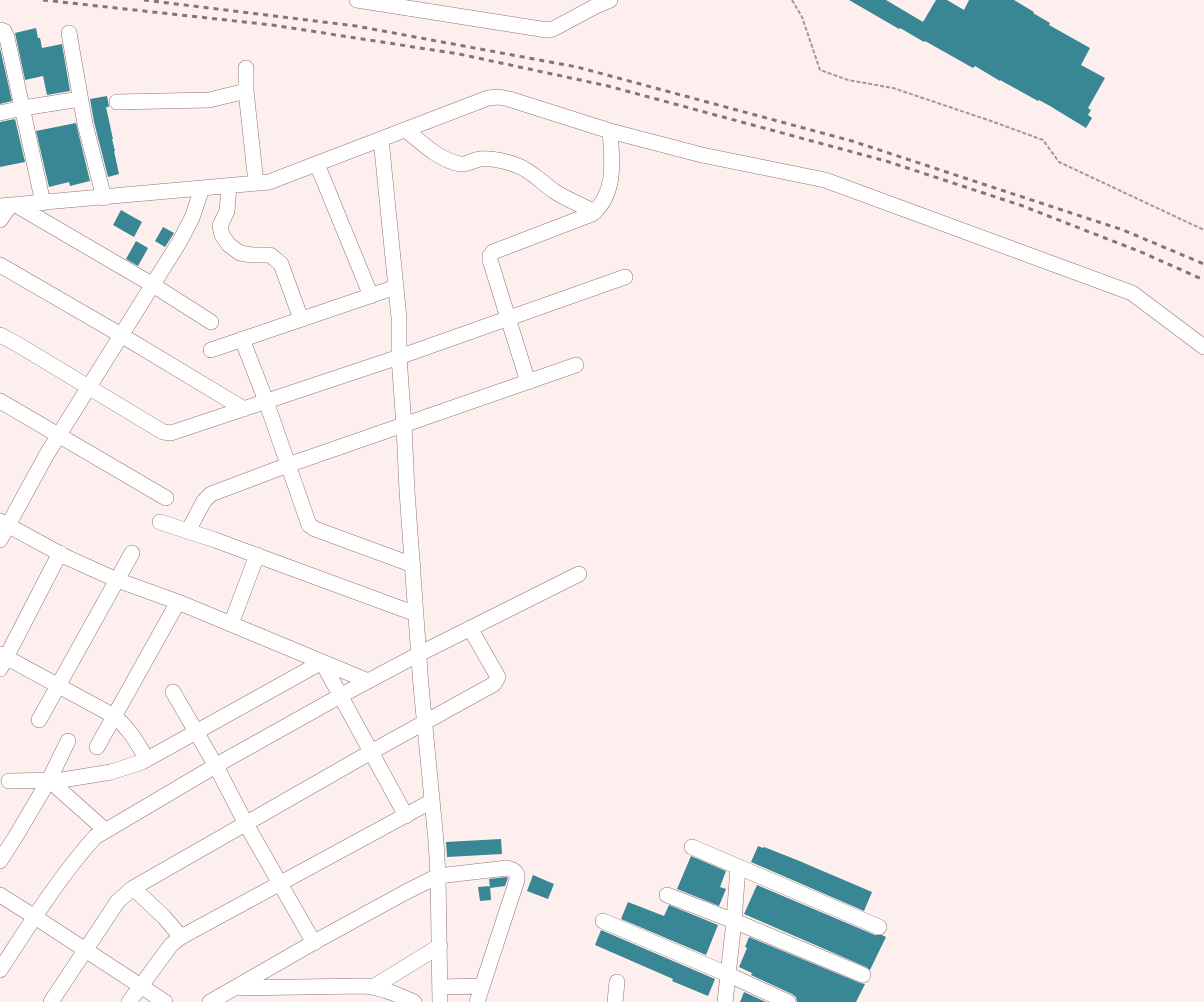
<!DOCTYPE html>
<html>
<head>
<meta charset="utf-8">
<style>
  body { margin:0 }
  canvas { display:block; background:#fdefed }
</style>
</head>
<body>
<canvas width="1204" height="1002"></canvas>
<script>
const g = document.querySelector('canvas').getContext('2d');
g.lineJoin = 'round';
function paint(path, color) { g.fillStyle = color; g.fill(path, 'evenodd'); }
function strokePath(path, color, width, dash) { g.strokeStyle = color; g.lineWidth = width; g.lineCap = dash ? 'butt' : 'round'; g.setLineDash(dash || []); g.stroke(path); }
paint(new Path2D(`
  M849,0H886L923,22L936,0H947L964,10L969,0H1014L1034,12L1033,13L1050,23L1049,25L1090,48L1081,65L1105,78L1088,108L1091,110L1088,115L1092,118L1086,128L1050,106L1039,100L1038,101L1000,80V81L975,66L973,68L925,41L924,42L900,28L899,29Z
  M36,28L38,38H40L42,48L62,44L70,91L47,95L43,76L25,80L15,33Z
  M0,48L12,101L0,104Z
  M107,96L109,107H106L113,139H112L115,151H114L119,174L108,177L94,122L90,99Z
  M15,119L25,162L0,167V122Z
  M76,123L90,181L70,186L69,182L49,187L36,131Z
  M121,210L142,222L134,237L113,225Z
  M163,227L174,233L165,247L155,241Z
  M136,241L148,248L138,266L126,259Z
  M501,839L502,854L447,857L446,842Z
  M758,846L763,848L764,847L797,860L872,892L864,911L751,862Z
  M691,856L726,871L720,887L726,889L719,906L677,889Z
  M533,875L554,884L548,899L527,891Z
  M506,877L508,878L505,886L490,888L489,879Z
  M757,885L875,935H882L886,937L870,970L866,967L744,914Z
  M490,886L491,900L480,901L478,887Z
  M628,902L664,916L669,905L718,925L706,955L621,919Z
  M601,930L715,979L708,996L672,981L673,979L595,945Z
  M749,937L860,983L865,984L856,1002H797L796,997L792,994L751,975L752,973L739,967L747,948L745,947Z
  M744,992L766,1002H740Z`), '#398695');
const minor = new Path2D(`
  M357,0L547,30L553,29L598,5L610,0
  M0,30L4,31L7,38L43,203
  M69,33L85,124L104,198
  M246,68V91L256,183
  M117,102L209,100L246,91
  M0,113L23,108L80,99
  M406,130C422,143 439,160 460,164C467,165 473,160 480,159C492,158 505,161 516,165C531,170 542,183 554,191C567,200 582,205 595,212
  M381,139L399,318V357L404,426L407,491L421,686L436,841L438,876L440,1002
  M317,164L371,296
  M229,186L227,211L220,226L222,235L229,245L240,253L252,255H270L274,258L281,264L301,319
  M16,205L153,285L211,322
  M0,206L269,182L488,98L499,97L509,99L610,131L702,155L825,180L1132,293L1204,347
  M0,220L10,206
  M0,265L121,335L244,409
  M0,335L17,344L163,432L171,433L399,357L625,277
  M242,339L266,401L309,525L315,529L413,565
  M211,350L396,287
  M528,382L490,260V256L493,252L592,214C617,193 612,160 610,131
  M0,401L166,498
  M0,521L66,557L117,580L178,602L368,681
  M160,522L215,540L416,614
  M188,531L204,501L211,494L288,465L576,365
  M0,540L47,454L180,241L192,218L202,188
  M231,624L257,555
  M0,654L114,716C129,728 137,743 147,759
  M0,669L60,553
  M173,692L216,766L246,824L314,943
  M39,720L132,553
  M97,747L178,602
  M49,780L105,830
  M9,781L62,780L111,772L142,762L322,662L406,816
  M692,847L879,927
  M0,861L16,836L49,780L68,741
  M133,888L164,917L181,937
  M0,895L35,917L165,1002
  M667,895L734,921L863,975
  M603,921L727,974L788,1002
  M0,970C30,924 59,877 95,837L222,762L340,696L419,654L579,574
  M373,987L440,946
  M440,987L482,986
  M236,988L363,986C381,987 398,995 414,1002
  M51,1002L118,901L133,888L371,752L494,684L498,677L470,628
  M129,1002L171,945L181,937L432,801
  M210,1002L318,940L404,893L438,876L507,868C514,870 518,872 517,880L477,1002
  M615,1002L617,982
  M725,1002L734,921L738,867`);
strokePath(minor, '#917470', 16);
strokePath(new Path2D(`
  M792,0L802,17L820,70L848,80L893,88L991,121L1043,140L1059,162L1204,230`), '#a59795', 2, [4, 2]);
strokePath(minor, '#fff', 15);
strokePath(new Path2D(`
  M43,0L272,25L459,54L608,86L886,161L1020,205L1141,252L1204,280
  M144,0L356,26L577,67L852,141L1123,230L1204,264`), '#827573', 3, [5, 5]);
</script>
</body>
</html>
